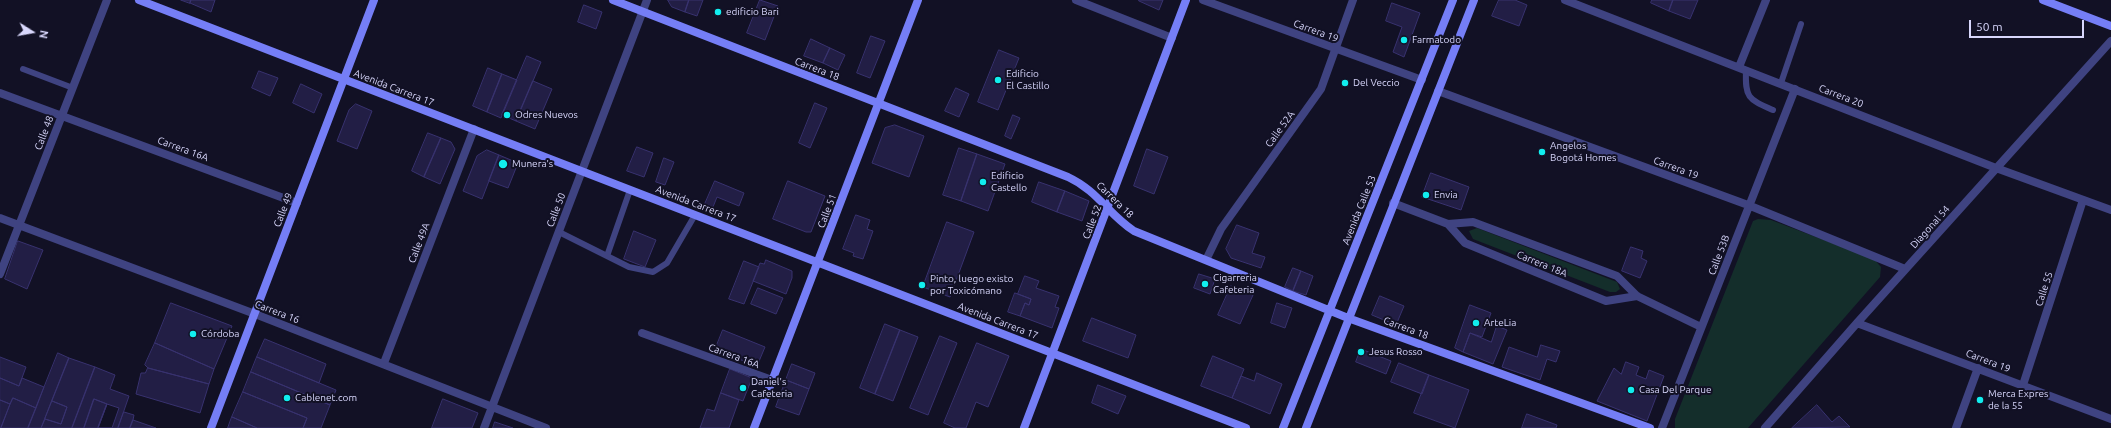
<!DOCTYPE html>
<html>
<head>
<meta charset="utf-8">
<style>
  body { margin:0 }
  #map { position:relative; width:2111px; height:428px; overflow:hidden; background:#121125; font-family:Ubuntu,sans-serif }
  canvas { display:block }
  .north { position:absolute; left:12px; top:12px; width:40px; height:40px; -webkit-text-stroke:3px #121125; paint-order:stroke; rotate:101deg; font-size:11px; font-weight:700; line-height:16px; text-align:center; color:#d8d7fc }
  .north::after { content:''; display:block; margin:auto; width:14px; height:18px; background:#d8d7fc; clip-path:polygon(50% 0,100% 100%,50% 72%,0 100%) }
  .scale { position:absolute; left:1969px; top:20px; width:115px; height:18px; box-sizing:border-box; border:2px solid #d8d7fc; border-top:0; padding-left:5px; font-size:12px; line-height:14px; white-space:nowrap; color:#d8d7fc; -webkit-text-stroke:3px #121125; paint-order:stroke }
</style>
</head>
<body>
<div id="map">
<canvas width="2111" height="428"></canvas>
<div class="north">N</div>
<div class="scale">50 m</div>
</div>
<script>
const g = document.querySelector('canvas').getContext('2d');
g.lineJoin = 'round';
function paint(path, color) { g.fillStyle = color; g.fill(path, 'evenodd'); }
function strokePath(path, color, width, dash) { g.strokeStyle = color; g.lineWidth = width; g.lineCap = dash ? 'butt' : 'round'; g.setLineDash(dash || []); g.stroke(path); }
function drawText(font, color, halo, rows, align = 'center') {
  g.font = font + ' Ubuntu,sans-serif'; g.lineWidth = 4; g.setLineDash([]); g.textBaseline = 'middle'; g.strokeStyle = halo; g.fillStyle = color; for (const [text, x, y, turn = 0] of rows) {
    g.save(); g.translate(x, y); g.rotate((+turn || 0) * Math.PI / 180); g.textAlign = isNaN(turn) ? turn : align; if (halo) g.strokeText(text, 0, 0); g.fillText(text, 0, 0); g.restore();
  }
}
paint(new Path2D(`
  M1758,219L1771,220L1874,259L1881,267L1880,277L1748,428H1675V419L1753,221Z
  M1477,228L1617,282L1620,289L1616,292H1610L1473,239L1469,231Z`), '#142e2b');
const building = new Path2D(`
  M181,0H191L190,3Z
  M191,0H215L211,12L190,3Z
  M668,0H689L685,12L672,7Z
  M689,0H703L697,16L685,12Z
  M760,0L778,6L765,40L747,33Z
  M1139,0H1163L1159,10L1139,1Z
  M1499,0H1515L1527,5L1519,26L1492,16Z
  M1652,0H1673L1669,11L1651,3Z
  M1673,0H1698L1690,19L1669,11Z
  M1392,3L1420,13L1404,57L1393,52L1402,27L1386,21Z
  M584,5L602,12L596,29L578,22Z
  M871,36L885,41L870,78L857,73Z
  M811,39L830,48L823,63L804,56Z
  M830,48L845,55L838,70L823,63Z
  M999,50L1019,58L998,110L978,102Z
  M527,56L541,62L516,121L502,115Z
  M488,68L502,74L487,112L473,106Z
  M259,71L278,78L270,96L252,88Z
  M502,74L517,80L501,118L487,112Z
  M533,81L552,89L535,129L516,121Z
  M301,84L322,94L314,113L293,103Z
  M956,88L969,94L959,117L945,111Z
  M815,103L827,108L810,148L799,143Z
  M356,104L372,111L357,149L337,141L349,110Z
  M1013,115L1020,118L1011,139L1005,136Z
  M895,125L924,136L909,177L872,163L885,128Z
  M428,133L441,138L424,177L412,171Z
  M441,138L451,142L455,149L440,184L424,177Z
  M637,147L653,153L644,177L627,171Z
  M959,148L977,154L961,201L943,195Z
  M1147,149L1168,157L1154,194L1134,186Z
  M487,150L499,155L482,199L463,191L477,156Z
  M977,154L1005,164L988,211L961,201Z
  M499,155L518,163L508,188L489,181Z
  M664,158L674,162L665,185L656,182Z
  M1431,173L1469,187L1461,210L1422,197Z
  M715,181L744,193L739,206L717,197L713,207L705,204Z
  M788,181L825,196L811,232H806L773,219Z
  M1039,182L1065,191L1057,212L1032,202Z
  M1065,191L1089,201L1082,221L1057,212Z
  M856,215L870,220L867,229L873,231L863,259L853,256L854,253L843,249Z
  M947,222L974,232L950,297L923,287Z
  M1237,225L1259,233L1252,253L1265,257L1261,268L1231,258L1226,249Z
  M634,231L656,240L645,267L624,259Z
  M18,241L43,250L27,289L5,279Z
  M1631,247L1643,251L1641,258L1647,261L1640,278L1622,271Z
  M766,260L792,271V278L786,294L753,281L760,263L764,264Z
  M744,261L759,267L744,304L729,299Z
  M1293,268L1301,271L1293,291L1285,287Z
  M1301,271L1313,276L1306,295L1293,291Z
  M1199,274L1215,279L1210,294L1194,288Z
  M1025,276L1039,281L1036,288L1059,296L1055,307L1059,308L1052,328L1020,316L1025,303L1029,305L1031,299L1018,294Z
  M1231,286L1253,295L1240,324L1218,315Z
  M758,288L783,298L776,314L751,304Z
  M1015,293L1031,299L1029,305L1025,303L1020,316L1008,312Z
  M1380,296L1404,306L1396,325L1372,315Z
  M171,303L232,326L214,369L155,343Z
  M1277,303L1292,308L1285,328L1271,323Z
  M1470,305L1491,313L1482,337L1470,333L1463,352L1455,348Z
  M1092,318L1136,335L1128,358L1083,341Z
  M885,324L900,330L875,394L860,388Z
  M1497,326L1507,330L1493,364L1463,352L1470,333L1491,342Z
  M723,330L765,347L757,366L715,350Z
  M900,330L918,337L893,401L875,394Z
  M940,336L957,343L928,415L910,408Z
  M265,339L326,364L319,383L257,357Z
  M155,343L214,369L209,384L148,368L145,365Z
  M977,343L1009,356L988,407L976,402L966,428H955L944,423Z
  M1541,345L1560,351L1556,362L1547,359L1540,380L1502,367L1509,347L1537,357Z
  M1361,349L1391,361L1386,374L1356,362Z
  M58,353L69,358L41,428H28Z
  M1213,356L1244,369L1232,398L1201,386Z
  M0,357L26,367L19,386L0,378Z
  M257,357L336,390L330,405L251,372Z
  M69,358L95,367L72,428H41L45,419L61,424L67,407L52,401Z
  M1626,362L1639,367L1636,375L1646,379L1649,370L1664,376L1647,421L1597,401L1614,368L1621,374Z
  M1399,363L1429,375L1422,394L1391,382Z
  M792,364L815,373L809,389L786,380Z
  M95,367L115,375L110,389L129,396L118,428H98L107,404L94,399L84,428H72Z
  M148,368L209,384L200,413L136,394L141,373H145Z
  M730,369L752,378L743,401L721,393Z
  M251,372L330,405L321,428H303L307,418L243,392Z
  M1257,373L1282,384L1270,414L1232,398L1241,376L1254,381Z
  M1429,375L1469,390L1455,428L1414,413Z
  M0,378L19,386L22,378L44,387L36,408L13,398L10,404L0,400Z
  M786,380L809,389L799,415L776,407Z
  M1098,385L1126,396L1118,414L1092,403Z
  M243,392L307,418L303,428H257L232,417Z
  M721,393L739,400L729,428H700L707,409L714,411Z
  M13,398L36,408L28,428H1Z
  M94,399L107,404L98,428H84Z
  M443,399L478,413L472,428H432Z
  M0,400L10,404L1,428H0Z
  M52,401L67,407L61,424L45,419Z
  M107,404L119,408L112,428H98Z
  M1817,405L1832,422L1839,416L1850,427L1792,428Z
  M124,412L134,415L133,420L130,428H118Z
  M1527,414L1557,425L1556,428H1522Z
  M232,417L257,428H228Z
  M133,420L156,428H130Z
  M495,422L513,428H493Z`);
paint(building, '#221e45');
strokePath(building, '#38326f', 1);
strokePath(new Path2D(`
  M23,69L73,88
  M1746,70C1745,98 1748,99 1773,110
  M1781,83L1801,24
  M630,190L607,256L629,267L653,272L667,263L695,215
  M559,232L607,256`), '#3f4381', 6);
strokePath(new Path2D(`
  M1076,0L1172,38
  M1203,0L1422,80
  M1565,0L1996,168L2111,210
  M1739,67L1766,0
  M1438,91L1748,205L1905,269
  M0,93L297,203
  M1393,203L1448,224L1473,222L1617,276L1637,296L1701,327
  M0,218L255,314L546,428
  M1448,224L1465,243L1606,301L1637,296
  M1206,260L1221,229L1321,89L1353,0
  M0,274L107,0
  M1857,323L2111,419
  M642,333L772,380
  M384,363L474,129
  M2023,385L2083,200
  M484,428L647,0
  M1662,428L1795,89
  M1765,428L1857,323L2111,41
  M1956,428L1978,368`), '#3f4381', 8);
strokePath(new Path2D(`
  M139,0L1246,428
  M613,0L1068,177C1098,191 1108,214 1134,231L1348,318L1650,428
  M2043,0L2111,26
  M211,428L374,0
  M754,428L918,0
  M1024,428L1186,0
  M1283,428L1453,0
  M1306,428L1474,0`), '#757ef6', 8);
for (const [x, y, r, color] of [
  [718,12,4,"#11eeef"],
  [1404,40,4,"#11eeef"],
  [998,80,4,"#11eeef"],
  [1345,83,4,"#11eeef"],
  [507,115,4,"#11eeef"],
  [1542,152,4,"#11eeef"],
  [503,164,5,"#11eeef"],
  [983,182,4,"#11eeef"],
  [1426,195,4,"#11eeef"],
  [1205,284,4,"#11eeef"],
  [922,285,4,"#11eeef"],
  [1476,323,4,"#11eeef"],
  [193,334,4,"#11eeef"],
  [1361,352,4,"#11eeef"],
  [743,388,4,"#11eeef"],
  [1631,390,4,"#11eeef"],
  [287,398,4,"#11eeef"],
  [1980,400,4,"#11eeef"]
]) { const dot = new Path2D(); dot.arc(x, y, r, 0, 2 * Math.PI); g.fillStyle = color; g.fill(dot); strokePath(dot, '#121125', 1.5); }
drawText('10px', '#d8d7fc', '#121125', [
  ["edificio Bari",726,12],
  ["Farmatodo",1412,40],
  ["Edificio",1006,74],
  ["El Castillo",1006,86],
  ["Del Veccio",1353,83],
  ["Odres Nuevos",515,115],
  ["Angelos",1550,146],
  ["Bogotá Homes",1550,158],
  ["Munera's",512,164],
  ["Edificio",991,176],
  ["Castello",991,188],
  ["Envia",1434,195],
  ["Cigarreria",1213,278],
  ["Cafeteria",1213,290],
  ["Pinto, luego existo",930,279],
  ["por Toxicómano",930,291],
  ["ArteLia",1484,323],
  ["Córdoba",201,334],
  ["Jesus Rosso",1369,352],
  ["Daniel's",751,382],
  ["Cafeteria",751,394],
  ["Casa Del Parque",1639,390],
  ["Merca Expres",1988,394],
  ["de la 55",1988,406],
  ["Cablenet.com",295,398]
], 'left');
drawText('10px', '#d8d7fc', '#121125', [
  ["Carrera 19",1316,31,20],
  ["Carrera 18",817,69,21],
  ["Avenida Carrera 17",394,88,21],
  ["Carrera 20",1841,96,21],
  ["Calle 52A",1280,129,-54],
  ["Calle 48",44,133,-69],
  ["Carrera 16A",183,149,20],
  ["Carrera 19",1676,168,20],
  ["Carrera 18",1115,200,44],
  ["Avenida Carrera 17",696,204,21],
  ["Calle 49",283,210,-69],
  ["Calle 50",556,210,-69],
  ["Avenida Calle 53",1359,210,-68],
  ["Calle 51",827,211,-69],
  ["Calle 52",1092,222,-69],
  ["Diagonal 54",1930,227,-48],
  ["Calle 49A",419,243,-69],
  ["Calle 53B",1719,255,-69],
  ["Carrera 18A",1542,264,22],
  ["Calle 55",2044,289,-72],
  ["Carrera 16",277,312,21],
  ["Avenida Carrera 17",998,321,21],
  ["Carrera 18",1406,328,20],
  ["Carrera 16A",734,356,20],
  ["Carrera 19",1988,361,21]
]);
</script>
</body>
</html>
